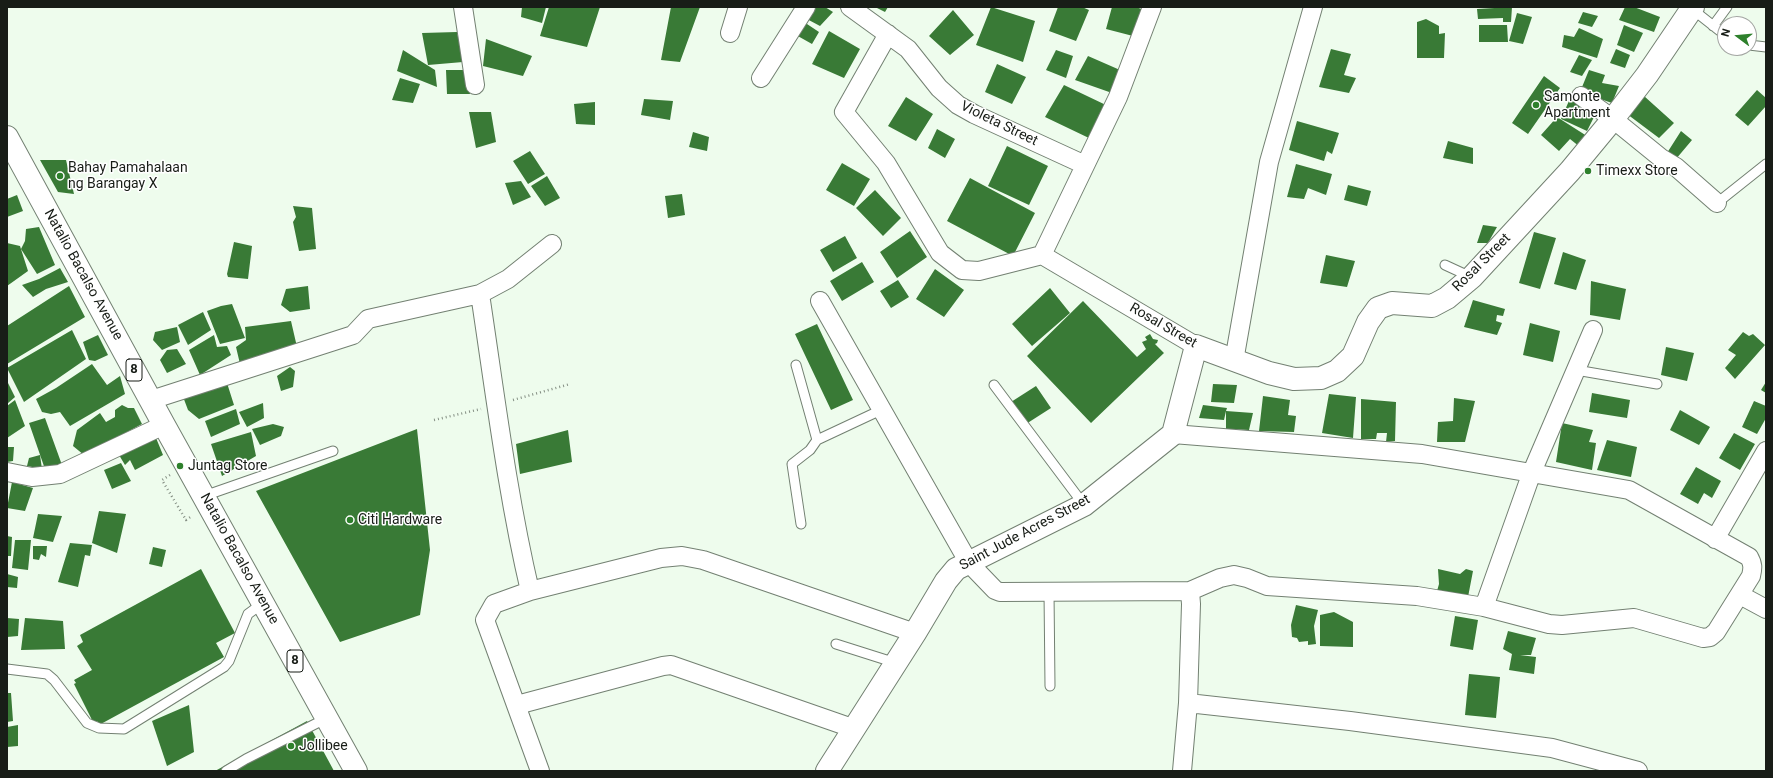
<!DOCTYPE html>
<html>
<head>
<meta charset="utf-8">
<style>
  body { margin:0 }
  #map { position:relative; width:1773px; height:778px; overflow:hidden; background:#eefced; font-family:Roboto,sans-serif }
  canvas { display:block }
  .frame { position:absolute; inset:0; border:8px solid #181d17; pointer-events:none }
  .north { position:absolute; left:1717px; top:16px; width:40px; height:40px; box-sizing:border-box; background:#fff; border:1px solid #a3a5a2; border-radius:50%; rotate:286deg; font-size:11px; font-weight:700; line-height:16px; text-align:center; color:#181d17 }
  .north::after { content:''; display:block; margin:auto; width:14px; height:18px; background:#2e802c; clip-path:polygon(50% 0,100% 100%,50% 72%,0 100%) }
</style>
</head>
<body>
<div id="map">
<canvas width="1773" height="778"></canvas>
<div class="frame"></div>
<div class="north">N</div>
</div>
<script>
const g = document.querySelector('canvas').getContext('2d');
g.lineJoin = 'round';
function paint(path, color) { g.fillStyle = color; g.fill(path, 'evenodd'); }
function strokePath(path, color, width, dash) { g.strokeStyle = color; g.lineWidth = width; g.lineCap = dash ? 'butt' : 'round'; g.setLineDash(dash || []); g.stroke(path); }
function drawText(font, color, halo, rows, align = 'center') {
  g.font = font + ' Roboto,sans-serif'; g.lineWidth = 3; g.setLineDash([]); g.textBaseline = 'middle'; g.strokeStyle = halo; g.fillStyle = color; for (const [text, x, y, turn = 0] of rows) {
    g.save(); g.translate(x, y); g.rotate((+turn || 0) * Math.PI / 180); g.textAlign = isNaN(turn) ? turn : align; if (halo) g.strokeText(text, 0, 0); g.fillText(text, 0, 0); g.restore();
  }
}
paint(new Path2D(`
  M522,7H546L542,23L521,17Z
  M549,7H600L587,47L540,36Z
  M671,7H700L680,62L661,60Z
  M812,7H825L833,12L820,26L805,18Z
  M875,7H888L885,12Z
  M991,7L1035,21L1023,62L976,45Z
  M1058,7H1082L1089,10L1076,41L1049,31Z
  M1112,7H1136L1144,10L1133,36L1106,29Z
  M1512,7L1511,22H1503V18L1478,19L1477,9Z
  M1625,7H1634L1660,17L1654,32L1619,20Z
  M953,10L974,35L950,55L929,36Z
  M1583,12L1598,16L1592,27L1578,23Z
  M1517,13L1532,17L1523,44L1509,41Z
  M1426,19L1439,26V34L1445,33L1444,58H1417V22Z
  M804,22L819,32L812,44L796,35Z
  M1479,25H1507L1508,42H1479Z
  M1624,25L1643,33L1634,52L1617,45Z
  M1579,28L1603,39L1597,58L1562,47L1564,35L1574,37Z
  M829,31L860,49L844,78L812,64Z
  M457,32L463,62L428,65L422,33Z
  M486,39L532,56L523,76L483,66Z
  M1331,49L1351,54L1344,75L1356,78L1349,93L1319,87Z
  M1616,49L1630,55L1625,68L1610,63Z
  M403,50L435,70L437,87L397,71Z
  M1056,50L1073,56L1066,78L1046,70Z
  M1579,55L1592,60L1582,76L1570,72Z
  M1088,56L1120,70L1112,93L1075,80Z
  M997,64L1026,77L1012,104L985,92Z
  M446,70H466L470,94H447Z
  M1589,70L1605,75L1602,83L1619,86L1612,103L1580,92Z
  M1544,76L1560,88L1528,134L1512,123Z
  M400,78L420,84L413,103L392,100Z
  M1064,85L1108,106L1091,139L1045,117Z
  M1757,90L1766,98V106L1748,126L1735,115Z
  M1572,94L1592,105L1588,114L1594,117L1587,131L1561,119Z
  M1644,96L1674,123L1659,138L1627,114Z
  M906,97L933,114L916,141L888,126Z
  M644,99L673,101L670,120L641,115Z
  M595,102V125L576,124L574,104Z
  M469,112H491L496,142L476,148Z
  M1557,117L1590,138L1580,147L1570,139L1559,151L1541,135Z
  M1297,121L1339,133L1332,154L1327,151L1324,161L1289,150Z
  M937,129L955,139L945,158L928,148Z
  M1681,131L1692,140L1676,159L1667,153Z
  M693,132L709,137L707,151L689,147Z
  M1448,141L1473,148V164L1443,158Z
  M1007,146L1048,166L1029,205L988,186Z
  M530,151L545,174L528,184L513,161Z
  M40,160H66L74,194L58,192Z
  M842,163L870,179L854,206L826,190Z
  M1296,164L1332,174L1326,195L1308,188L1304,199L1287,197Z
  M547,176L560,198L545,206L531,186Z
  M970,178L1035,213L1013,256L947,221Z
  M521,181L531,197L513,205L505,183Z
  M1348,185L1371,191L1367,206L1344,200Z
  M875,190L901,218L883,236L856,208Z
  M682,194L685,215L668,218L665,196Z
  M17,195L23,211L7,217V199Z
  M293,206L312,208L316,249L299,251L293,222L296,217Z
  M1483,225L1497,227L1488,243H1477Z
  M39,227L55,265L37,274L21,249L25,241L26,229Z
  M910,231L927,257L897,278L880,252Z
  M1534,232L1556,238L1540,289L1519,283Z
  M845,236L857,258L833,272L820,250Z
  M234,242L252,246L248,279L228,277L227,274Z
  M7,243L20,246L28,271L7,286Z
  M1563,252L1586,260L1576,290L1554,284Z
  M1326,255L1355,261L1347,287L1320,283Z
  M862,262L874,282L842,301L830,281Z
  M60,268L68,282L46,289L33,297L22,285L39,279Z
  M935,269L964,290L944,317L916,299Z
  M898,280L909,297L891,308L880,291Z
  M1591,281L1626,289L1620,320L1590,315Z
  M69,286L85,317L7,364V326Z
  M308,286L310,309L290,312L281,305L286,289Z
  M1050,288L1070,313L1032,346L1012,324Z
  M1473,300L1505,309L1503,316L1497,315L1496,321L1502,323L1497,335L1464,327Z
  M1083,301L1137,357L1146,349L1142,342L1147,340L1145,337L1150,334L1153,339L1158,340L1157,343L1155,344L1164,353L1091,423L1027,356Z
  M232,304L245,338L220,344L207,311L221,306Z
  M203,312L211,330L188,345L178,325Z
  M291,321L297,347L240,364L236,347L246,340L245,327Z
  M1530,323L1560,331L1553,362L1523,355Z
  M817,324L853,400L831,410L795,334Z
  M177,327L180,342L162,350L153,340L155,332Z
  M72,330L86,359L24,402L7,368Z
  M1743,332L1749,336L1753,334L1765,345L1735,379L1725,368L1736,355L1728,350Z
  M98,335L108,355L95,361L89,360L83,342Z
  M214,335L217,347L227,346L231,355L200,375L189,350Z
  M1666,347L1694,353L1687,381L1661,375Z
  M177,349L186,364L167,373L160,360L167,350Z
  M92,364L107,385L120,376L125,394L70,426L60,412L51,414L42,412L36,399L56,388Z
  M290,367L295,371L293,387L281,391L277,376Z
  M7,381L15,397L7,404Z
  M1766,382V393L1761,390Z
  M227,383L234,405L199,419L188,410L182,394Z
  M1213,384L1237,385L1234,403L1211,402Z
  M1036,386L1051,408L1026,424L1011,402Z
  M1592,393L1630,400L1627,418L1589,412Z
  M1329,394L1356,397L1353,438L1322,433Z
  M1263,396L1290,400L1288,415L1296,416L1294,432L1259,431Z
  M1454,398L1475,401L1465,442H1437L1438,422L1453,421Z
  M1361,399L1396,402L1395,441L1386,442L1387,433H1377L1376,439H1361Z
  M15,400L25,426L7,438V406Z
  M1754,401L1766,406V418L1757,434L1742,427Z
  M263,403L264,418L247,427L239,412Z
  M122,405L128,408H134L142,424L84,455L73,446L77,430L100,413L106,422L115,417V410Z
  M1203,405L1227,408L1226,411L1253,413L1249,430L1226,429V411L1224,420L1199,418Z
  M236,409L240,424L211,437L205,421Z
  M1680,410L1710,427L1699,445L1670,430Z
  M45,418L62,465L46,472L29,423Z
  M1562,423L1593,430L1589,442L1596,443L1592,470L1556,462Z
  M273,424L284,427L281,436L260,445L252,429Z
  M417,429L430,550L420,615L340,642L256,491Z
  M568,430L572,462L520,474L516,444Z
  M251,432L256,456L222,476L211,444Z
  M154,433L163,455L135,470L130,460L125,465L119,455Z
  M1734,433L1755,444L1740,470L1719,458Z
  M1607,440L1637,447L1631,477L1597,470Z
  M7,447H14L13,461L7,462Z
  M40,455L42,469L27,466L29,458Z
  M121,463L131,481L112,489L104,470Z
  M1696,467L1721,481L1712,498L1704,493L1698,504L1680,494Z
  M12,482L33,488L25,511L7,508Z
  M99,511L126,514L117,553L92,543Z
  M38,514L62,516L53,542L33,538Z
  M7,536L12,537L11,556H7Z
  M15,540H31L28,570L12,568Z
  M70,543L92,545L90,556L85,555L78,587L58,582Z
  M33,546H47L46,557L41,554L39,560L33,559Z
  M153,547L166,550L162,567L149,564Z
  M201,569L235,633L216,643L224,657L99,725L97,721L94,724L74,684L76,683L74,680L92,670L77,646L83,642L80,635Z
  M1438,569L1460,574L1466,569L1473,571L1468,597L1437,591L1439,584Z
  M7,574L18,577L17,588L7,587Z
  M1296,605L1318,610L1314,626L1316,644L1308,645V641L1299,642L1297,638L1292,637L1291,625Z
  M1334,612L1353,622V647L1320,646V615Z
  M1455,616L1478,620L1473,650L1450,646Z
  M7,618L19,619L18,636L7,637Z
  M25,618L63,621L65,649L21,650Z
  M1508,631L1536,638L1531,655H1520L1536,657L1534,674L1509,670L1512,654L1503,649Z
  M1469,674L1500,677L1496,718L1465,715Z
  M7,693H11L13,721L7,722Z
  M189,705L194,752L167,766L152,721Z
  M307,721L334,771H215Z
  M18,725V746L7,747V727Z`), '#397a36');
const lane = new Path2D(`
  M1692,9L1725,35
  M1713,26L1727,7
  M1749,45L1766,47
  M1717,203L1766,164
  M1445,265L1471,277
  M796,365L817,440
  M1576,370L1657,384
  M994,385L1084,505
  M204,496L333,451
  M801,524L792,464L810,450L817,440L881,410
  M1049,592L1050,686
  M836,644L896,663
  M7,669L47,674L54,680L87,723L99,728L124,729L224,667L229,661L248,614L263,603
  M226,771L246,759L327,718`);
const street = new Path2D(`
  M463,7L475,85
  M850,7L908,49L939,88L958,105L974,114L1085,165
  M730,33L738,7
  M888,34L844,112L886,163L940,253L962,270L979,271L1042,255L1118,97L1152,7
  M761,78L806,7
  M1581,96L1613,119L1661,158L1676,167L1717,203
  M1042,255L1196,346
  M480,294C495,393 507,493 530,591
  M820,301L969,563L995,590L1000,592L1190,591L1220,578L1234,575L1247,578L1267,586L1417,596L1484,607L1549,624L1562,625L1634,618L1703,638L1710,637L1716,632L1751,576C1753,568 1753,564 1749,557L1629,490L1422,454L1173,434
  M1234,361L1269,162L1313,7
  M151,400L353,335L368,319L480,294L508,279L552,244
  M7,472L32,477L60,474L164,425
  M1715,539L1766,451
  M1740,595L1766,609
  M1484,607L1532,472L1593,330
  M1188,703L1350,721L1552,748L1638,771
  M517,705L663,666L671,665L855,729
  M540,771L485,620L494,604L530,591L661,558L682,556L703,560L915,633
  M1182,771L1188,703L1191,604L1190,591`);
const secondary = new Path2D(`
  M827,771L915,633L946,581L956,569L1084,505L1173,434L1196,346L1269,373L1294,379L1321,378L1337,371L1353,356L1368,322L1378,308L1392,303L1432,306L1447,298L1472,277L1570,171L1613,119L1647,75L1693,7`);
const primary = new Path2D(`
  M7,137L164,425L356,771`);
strokePath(lane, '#738072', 11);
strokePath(street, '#738072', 20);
strokePath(secondary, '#738072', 24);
strokePath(primary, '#738072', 24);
strokePath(new Path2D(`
  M513,400L570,384
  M434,420L481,409
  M170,475L162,480L186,520L192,516`), '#858f84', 2.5, [1, 3]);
strokePath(lane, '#fff', 9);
strokePath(street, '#fff', 18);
strokePath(secondary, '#fff', 22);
strokePath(primary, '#fff', 22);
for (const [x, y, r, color] of [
  [1536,105,4,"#2e802c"],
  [1588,171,4,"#2e802c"],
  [60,176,4,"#2e802c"],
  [180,466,4,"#2e802c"],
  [350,520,4,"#2e802c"],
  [291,746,4,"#2e802c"]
]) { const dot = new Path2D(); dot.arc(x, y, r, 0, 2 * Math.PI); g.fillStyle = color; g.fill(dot); strokePath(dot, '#fff', 1.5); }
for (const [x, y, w] of [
  [134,370,16],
  [295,661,16]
]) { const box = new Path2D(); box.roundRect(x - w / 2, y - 11, w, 22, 3); g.fillStyle = '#fff'; g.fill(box); strokePath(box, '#181d17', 1); }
drawText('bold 13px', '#181d17', null, [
  ["8",134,370],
  ["8",295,661]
]);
drawText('14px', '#181d17', '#fff', [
  ["Samonte",1544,97],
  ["Apartment",1544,113],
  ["Bahay Pamahalaan",68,168],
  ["ng Barangay X",68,184],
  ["Timexx Store",1596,171],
  ["Juntag Store",188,466],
  ["Citi Hardware",358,520],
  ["Jollibee",299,746]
], 'left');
drawText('14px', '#181d17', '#fff', [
  ["Violeta Street",999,124,26],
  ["Rosal Street",1482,263,-45],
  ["Natalio Bacalso Avenue",83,275,61],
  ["Rosal Street",1163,326,30],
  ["Saint Jude Acres Street",1025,533,-28],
  ["Natalio Bacalso Avenue",239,559,61]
]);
</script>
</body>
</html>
